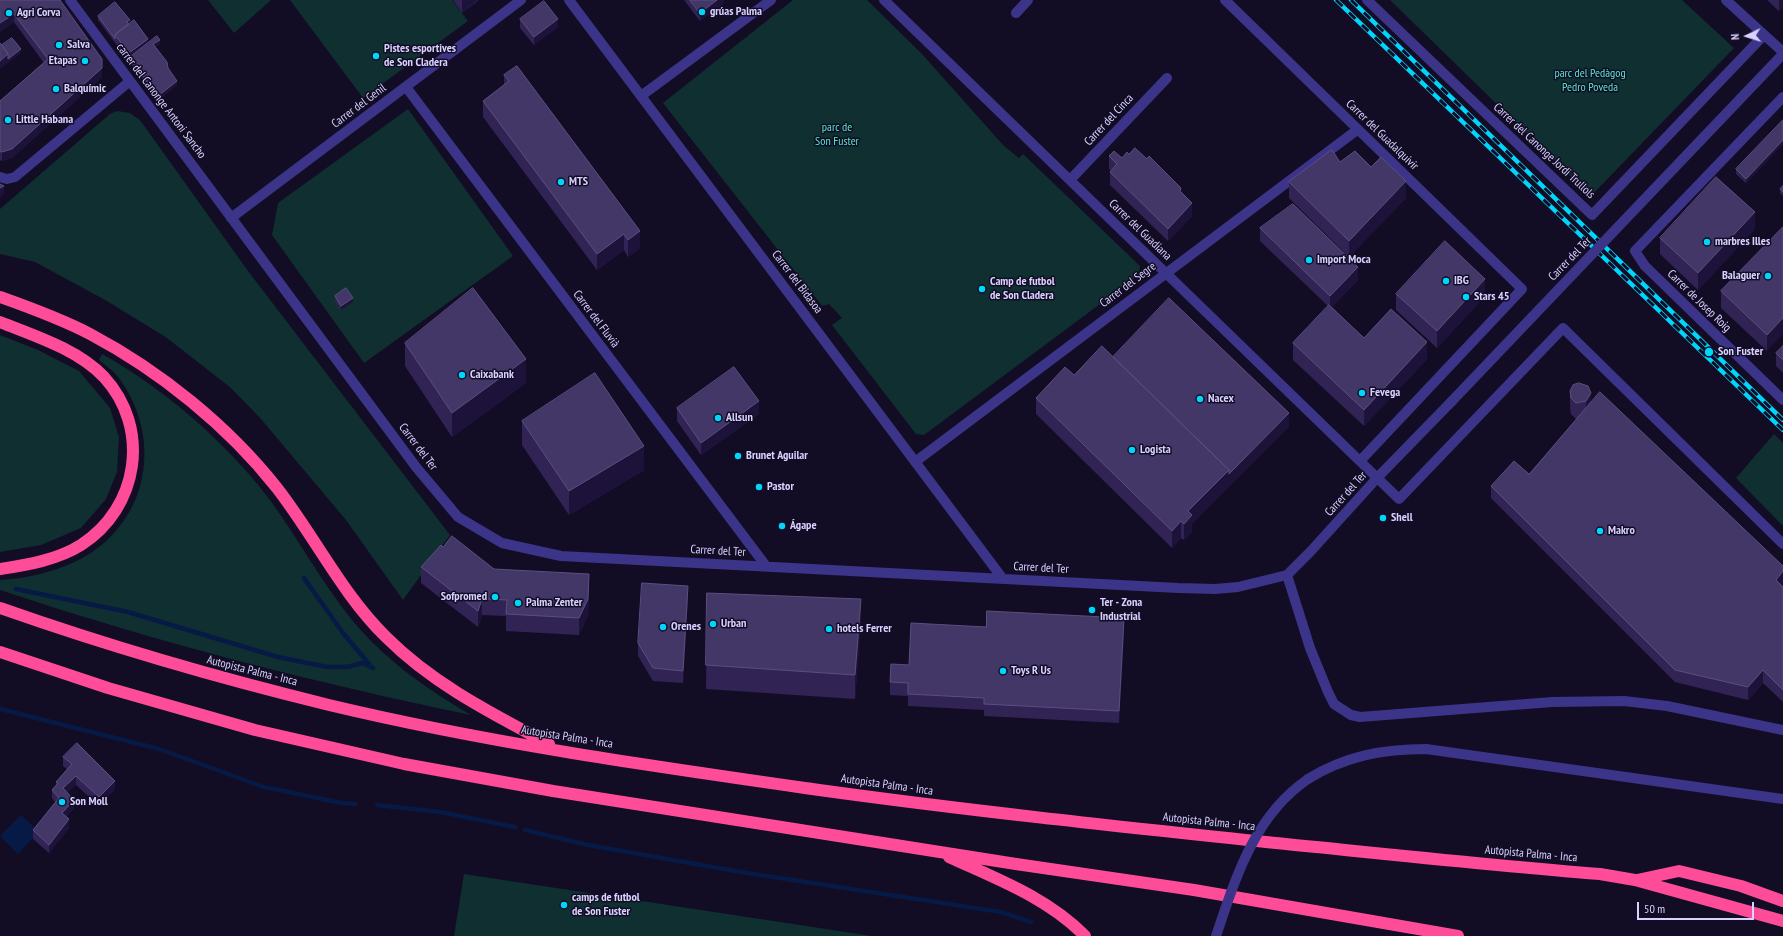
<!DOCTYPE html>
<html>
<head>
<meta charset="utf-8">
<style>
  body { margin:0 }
  #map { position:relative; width:1783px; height:936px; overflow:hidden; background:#120d25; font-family:"PT Sans Narrow",sans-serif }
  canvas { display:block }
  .north { position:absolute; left:1727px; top:16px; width:40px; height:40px; -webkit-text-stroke:3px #120d25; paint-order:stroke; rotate:266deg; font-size:11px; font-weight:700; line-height:16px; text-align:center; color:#d9d1ff }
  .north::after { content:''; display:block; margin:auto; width:14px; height:18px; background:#d9d1ff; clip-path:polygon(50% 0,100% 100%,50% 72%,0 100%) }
  .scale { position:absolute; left:1637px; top:902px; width:117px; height:18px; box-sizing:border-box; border:2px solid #d9d1ff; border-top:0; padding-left:5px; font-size:12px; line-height:14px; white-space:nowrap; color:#d9d1ff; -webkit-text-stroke:3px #120d25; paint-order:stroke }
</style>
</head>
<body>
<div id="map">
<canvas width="1783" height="936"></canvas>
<div class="north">N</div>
<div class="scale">50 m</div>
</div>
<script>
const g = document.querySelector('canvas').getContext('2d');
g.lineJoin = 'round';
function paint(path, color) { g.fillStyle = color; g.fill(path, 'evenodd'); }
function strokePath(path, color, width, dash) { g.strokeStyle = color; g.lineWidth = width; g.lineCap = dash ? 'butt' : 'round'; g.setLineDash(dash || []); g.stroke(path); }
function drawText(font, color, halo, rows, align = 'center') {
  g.font = font + ' "PT Sans Narrow",sans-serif'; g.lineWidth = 3; g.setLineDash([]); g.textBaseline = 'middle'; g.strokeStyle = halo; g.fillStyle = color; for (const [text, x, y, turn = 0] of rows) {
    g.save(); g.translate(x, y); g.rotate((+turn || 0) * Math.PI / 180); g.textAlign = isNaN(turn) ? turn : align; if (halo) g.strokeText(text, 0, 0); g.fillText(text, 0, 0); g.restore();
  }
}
paint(new Path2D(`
  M208,0H271L234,33Z
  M290,0H452L468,21L363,98Z
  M793,0H867L922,54L1004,146L1019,158L1023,154L1140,266L1139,275L924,435L916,434L832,325L842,318L829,304L822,306L663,103Z
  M1390,0H1682L1734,48L1591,196Z
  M408,109L513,256L364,363L272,235L278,203Z
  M117,111L130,113L140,120L248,271L450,535L403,600L346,520L261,419L231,388L167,338L107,301L35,262L0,254V209L110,114Z
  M0,335L38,350L79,371L110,408L119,437L117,472L106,499L81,528L41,545L0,552Z
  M102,354C161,387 216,434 259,486C289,523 311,565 339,603C373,651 421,686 471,715C311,682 156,642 0,590V580C36,578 76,567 104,543C153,500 157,430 119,378C114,371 106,366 99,360Z
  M1774,434L1783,443V526L1736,478Z
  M464,874L872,936H454Z`), '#0f2f30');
paint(new Path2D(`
  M21,815L39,832L18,854L0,836Z`), '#061a45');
strokePath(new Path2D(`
  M304,578L343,633L369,664
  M16,589L128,612L278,657L327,667H347L363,663L373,668
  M0,709L159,749L264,787L342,803L355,804
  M377,805L440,812L515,827
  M525,830L588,845L741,872L1001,912L1031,922`), '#061a45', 4.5);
strokePath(new Path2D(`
  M70,0L416,467L458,517L502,543L561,556L1178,588L1215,589L1238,587L1287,575L1311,551L1377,478L1452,401
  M569,0L1003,579
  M884,0L1399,499L1563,328L1783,544
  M1225,0L1522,289L1360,461
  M1367,0L1592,215L1764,35
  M1726,0L1783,52
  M1016,13L1028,0
  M406,87L766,566
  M641,96L771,0
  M1783,97L1635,251L1645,266L1783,400
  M0,177L7,179L15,177L130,81
  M1070,180L1167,78
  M231,218L521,0
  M915,462L1357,130
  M1287,575L1310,648L1328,692L1334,704L1351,715L1360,717L1552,702L1624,701L1667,706L1783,730`), '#3c3488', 10);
strokePath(new Path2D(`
  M1308,779C1345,756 1383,749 1426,749L1783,799`), '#3c3488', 10);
strokePath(new Path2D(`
  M0,297C31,308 61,319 90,334C160,371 228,426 277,488C315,537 342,594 386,637C433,684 491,713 549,744
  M0,322C35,336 77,349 104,377C151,428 139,508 81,545C57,560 27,565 0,569
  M0,608C108,646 218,678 329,705C488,743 651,766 812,789C963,810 1114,826 1266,842C1377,853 1488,865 1600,874L1635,880L1783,921
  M0,652L108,688L255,730L404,764L553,791L1016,864L1194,890L1458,936
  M949,857C997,879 1048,898 1085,936
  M1637,880L1679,871L1741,886L1783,901`), '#ff4c98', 12);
const rail = new Path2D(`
  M1336,0L1783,430
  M1351,0L1783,420`);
strokePath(rail, '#00d5fc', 4.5);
strokePath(rail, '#120d25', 3, [9]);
strokePath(new Path2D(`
  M1452,401L1783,54`), '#3c3488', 10);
strokePath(new Path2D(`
  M1216,936C1236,877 1254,816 1308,779`), '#3c3488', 10);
paint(new Path2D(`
  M0,0L102,59V77L12,158L2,161L0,160V101L44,63L14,22L0,32Z
  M453,0H478V1L462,13Z
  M684,0H724V3L700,21Z
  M1767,0H1783V6L1779,11Z
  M98,16L130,24L148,43L160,44L155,47L177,85L158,100L98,20Z
  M520,19L558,27L534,45L520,28Z
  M517,66L640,248L628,257L624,250L597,270L483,117V101L504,85V75Z
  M1783,120V144L1746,183L1736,174V169Z
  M1129,154L1181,193L1192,216L1168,241L1110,185V172L1111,171L1109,169V156L1122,158Z
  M1340,162L1406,198L1349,257L1289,198V182Z
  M1783,186V196L1780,193V189Z
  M1783,227L1767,351L1721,308V291Z
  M1260,228L1358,280L1332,307L1364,338L1427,359L1364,426L1293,360V343L1328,306L1260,241Z
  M1755,229L1698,290L1660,254V238Z
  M1396,294L1485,296L1437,348L1396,310Z
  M335,296L353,302L341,310L335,301Z
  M405,343L526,383L452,437L405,366Z
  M1783,346V373L1776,366V353Z
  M1074,375L1289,426L1229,486L1192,524V532L1184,540L1181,538L1172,548L1036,414V398Z
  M1570,391L1591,403L1783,566V584L1781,586L1783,587V702L1763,683L1748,700L1675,682L1491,498V486L1529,474L1577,419H1576L1571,414L1570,408Z
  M677,408L759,414L701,455L677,421Z
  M522,421L644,470L569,515L522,445Z
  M443,547L494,569L589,591L588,615L579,635L506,631V616L482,615L478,627L421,583V567Z
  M707,593L861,623L855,699L706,689Z
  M688,598L683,683L653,681L638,656V643Z
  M986,627L1124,631L1119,723L984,716V710L908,706V696L890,695V682L909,665Z
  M63,757L115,789L99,806L76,785L67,792L74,808L66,817L69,828L49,853L33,839V830L55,802L52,798V790L56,786V782L67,769L63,766Z`), '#312455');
paint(new Path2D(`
  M462,0H478L462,13Z
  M717,0H724V3L700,21V13Z
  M1779,0H1783V6L1779,11Z
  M14,14V22L0,32V23Z
  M558,19V27L534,45V37Z
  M148,39V47L129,58V62V53Z
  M160,40V44L153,48V44Z
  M21,49V53L0,69V61L8,54Z
  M102,68V77L12,158L2,161V152Z
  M177,81V85L158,100V96Z
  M1783,140V144L1746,183V179Z
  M1406,181V198L1349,257V241Z
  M4,186V194L0,197V188Z
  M1192,203V216L1168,241V229Z
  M1755,212V229L1698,290V273Z
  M640,231V248L628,257V240Z
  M624,234V250L597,270V254Z
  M1358,267V280L1330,309V296Z
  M1485,279V296L1437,348V331Z
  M353,298V302L341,310V306Z
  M1783,318V334L1767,351V335Z
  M1427,342V359L1364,426V410Z
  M526,359V383L452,437V413Z
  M1591,393V409L1586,418V401Z
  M759,401V414L701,455V443Z
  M1289,413V426L1229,486L1192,524V532L1184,540V524L1188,511L1229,470Z
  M644,446V470L569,515V491Z
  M1181,521V538L1172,548V531Z
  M1783,571V584L1776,593V580Z
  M589,574V591L588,615L579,635V618Z
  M688,586V598L683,683V671Z
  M482,599V615L478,627V611Z
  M861,599V623L855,699V675Z
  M1124,618V631L1119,723V711Z
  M1763,670V683L1748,700V687Z
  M76,776V785L63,796V788Z
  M115,781V789L99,806V797Z
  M74,800V808L62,821V813Z
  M69,819V828L49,853V845Z`), '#1d133a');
const building = new Path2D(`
  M0,0H60L102,59V68L12,149L2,152L0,151V101L48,59L14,14L0,23Z
  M690,0H717L700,13Z
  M544,1L558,19L534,37L520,19Z
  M115,2L130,20L127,22L129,24L115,35V39L98,16Z
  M134,20L148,39L129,53L115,35Z
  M157,36L160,40L153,44L167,62L168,68L177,81L158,96L129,58Z
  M12,38L21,49L8,59V54L2,45Z
  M0,43L8,54L0,61Z
  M517,66L640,231L628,240L624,234L597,254L483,101L509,81L504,75Z
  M1783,120V140L1746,179L1736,169Z
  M1135,148L1147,159L1149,156L1181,188L1180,191L1192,203L1168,229L1110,172L1117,164L1109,156L1114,151L1122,158L1127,152L1129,154Z
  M1332,150L1340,162L1355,151L1371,167L1381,157L1406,181L1349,241L1289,182Z
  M1716,177L1755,212L1698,273L1660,238Z
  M0,184L4,186L0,188Z
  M1783,186V192L1780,189Z
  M1293,204L1358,267L1330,296L1260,228Z
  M1783,227V318L1767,335L1721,291Z
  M1445,241L1485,279L1437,331L1396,294Z
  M346,288L353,298L341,306L335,296Z
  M473,288L526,359L452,413L405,343Z
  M1169,298L1289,413L1229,474V470L1113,357Z
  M1329,305L1364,338L1391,309L1427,342L1364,410L1293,343Z
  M1102,346L1229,470L1188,511L1192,515L1184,524L1181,521L1172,531L1036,398L1065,367L1074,375Z
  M1783,346V360L1776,353Z
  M734,367L759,401L701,443L677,408Z
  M595,373L644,446L569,491L522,421Z
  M1579,383L1588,386L1591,393L1586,401L1576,403L1571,398L1570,391L1573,385Z
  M1600,392L1783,566V571L1776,580L1783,587V690L1763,670L1748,687L1675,670L1491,486L1514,461L1529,474Z
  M452,536L494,569L589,574L588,599L579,618L506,614L507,600L482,599L478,611L421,567L441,545L443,547Z
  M642,583L688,586L683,671L653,668L638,643Z
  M707,593L861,599L855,675L706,665Z
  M987,611L1124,618L1119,711L984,704V698L908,694V683L890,682L891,664L909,665L911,623L986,627Z
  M77,743L115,781L99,797L76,776L63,788L74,800L62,813L69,819L49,845L33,830L59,798L52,790L58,783L56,782L72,764L63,757Z`);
paint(building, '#433767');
strokePath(building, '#5a4f7f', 1);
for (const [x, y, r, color] of [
  [702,12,4,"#00d5fc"],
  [9,13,4,"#00d5fc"],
  [59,45,4,"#00d5fc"],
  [376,56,4,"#00d5fc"],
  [85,61,4,"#00d5fc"],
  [56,89,4,"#00d5fc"],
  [8,120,4,"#00d5fc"],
  [561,182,4,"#00d5fc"],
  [1707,242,4,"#00d5fc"],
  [1309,260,4,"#00d5fc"],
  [1768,276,4,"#00d5fc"],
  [1446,281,4,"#00d5fc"],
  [982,289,4,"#00d5fc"],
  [1466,297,4,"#00d5fc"],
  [1709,352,5,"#00d5fc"],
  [462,375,4,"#00d5fc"],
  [1362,393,4,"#00d5fc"],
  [1200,399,4,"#00d5fc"],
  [718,418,4,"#00d5fc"],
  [1132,450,4,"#00d5fc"],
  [738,456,4,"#00d5fc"],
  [759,487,4,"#00d5fc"],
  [1383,518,4,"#00d5fc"],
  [782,526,4,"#00d5fc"],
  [1600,531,4,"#00d5fc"],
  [495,597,4,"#00d5fc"],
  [518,603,4,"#00d5fc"],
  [1092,610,4,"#00d5fc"],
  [713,624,4,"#00d5fc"],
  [663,627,4,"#00d5fc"],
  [829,629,4,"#00d5fc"],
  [1003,671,4,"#00d5fc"],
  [62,802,4,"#00d5fc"],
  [564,905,4,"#00d5fc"]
]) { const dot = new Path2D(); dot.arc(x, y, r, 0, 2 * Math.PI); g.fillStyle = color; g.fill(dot); strokePath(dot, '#120d25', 1.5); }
drawText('bold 12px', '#d9d1ff', '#120d25', [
  ["grúas Palma",710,12],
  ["Agri Corva",17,13],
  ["Salva",67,45],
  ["Pistes esportives",384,49],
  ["de Son Cladera",384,63],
  ["Etapas",77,61,"right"],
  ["Balquímic",64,89],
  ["Little Habana",16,120],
  ["MTS",569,182],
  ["marbres Illes",1715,242],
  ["Import Moca",1317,260],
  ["Balaguer",1760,276,"right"],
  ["IBG",1454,281],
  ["Camp de futbol",990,282],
  ["de Son Cladera",990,296],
  ["Stars 45",1474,297],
  ["Son Fuster",1718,352],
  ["Caixabank",470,375],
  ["Fevega",1370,393],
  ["Nacex",1208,399],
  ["Allsun",726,418],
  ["Logista",1140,450],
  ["Brunet Aguilar",746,456],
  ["Pastor",767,487],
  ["Shell",1391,518],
  ["Ágape",790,526],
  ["Makro",1608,531],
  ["Sofpromed",487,597,"right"],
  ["Palma Zenter",526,603],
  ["Ter - Zona",1100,603],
  ["Industrial",1100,617],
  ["Urban",721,624],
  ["Orenes",671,627],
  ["hotels Ferrer",837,629],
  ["Toys R Us",1011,671],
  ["Son Moll",70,802],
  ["camps de futbol",572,898],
  ["de Son Fuster",572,912]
], 'left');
drawText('12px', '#54e8cb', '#120d25', [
  ["parc del Pedàgog",1590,74],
  ["Pedro Poveda",1590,88],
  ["parc de",837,128],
  ["Son Fuster",837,142]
]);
drawText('12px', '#d9d1ff', '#120d25', [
  ["carrer del Canonge Antoni Sancho",161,101,53],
  ["Carrer del Genil",359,106,-37],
  ["Carrer del Cinca",1109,120,-47],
  ["Carrer del Guadalquivir",1382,135,44],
  ["Carrer del Canonge Jordi Trullols",1544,151,43],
  ["Carrer del Guadiana",1140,230,44],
  ["Carrer del Ter",1570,259,-46],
  ["Carrer del Bidasoa",797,282,53],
  ["Carrer del Segre",1128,285,-37],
  ["Carrer de Josep Roig",1699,301,44],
  ["Carrer del Fluvià",596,319,53],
  ["Carrer del Ter",418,447,53],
  ["Carrer del Ter",1346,494,-48],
  ["Carrer del Ter",718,551,3],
  ["Carrer del Ter",1041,568,3],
  ["Autopista Palma - Inca",252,671,14],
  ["Autopista Palma - Inca",567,737,9],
  ["Autopista Palma - Inca",887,785,8],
  ["Autopista Palma - Inca",1209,822,6],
  ["Autopista Palma - Inca",1531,854,5]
]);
</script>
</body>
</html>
